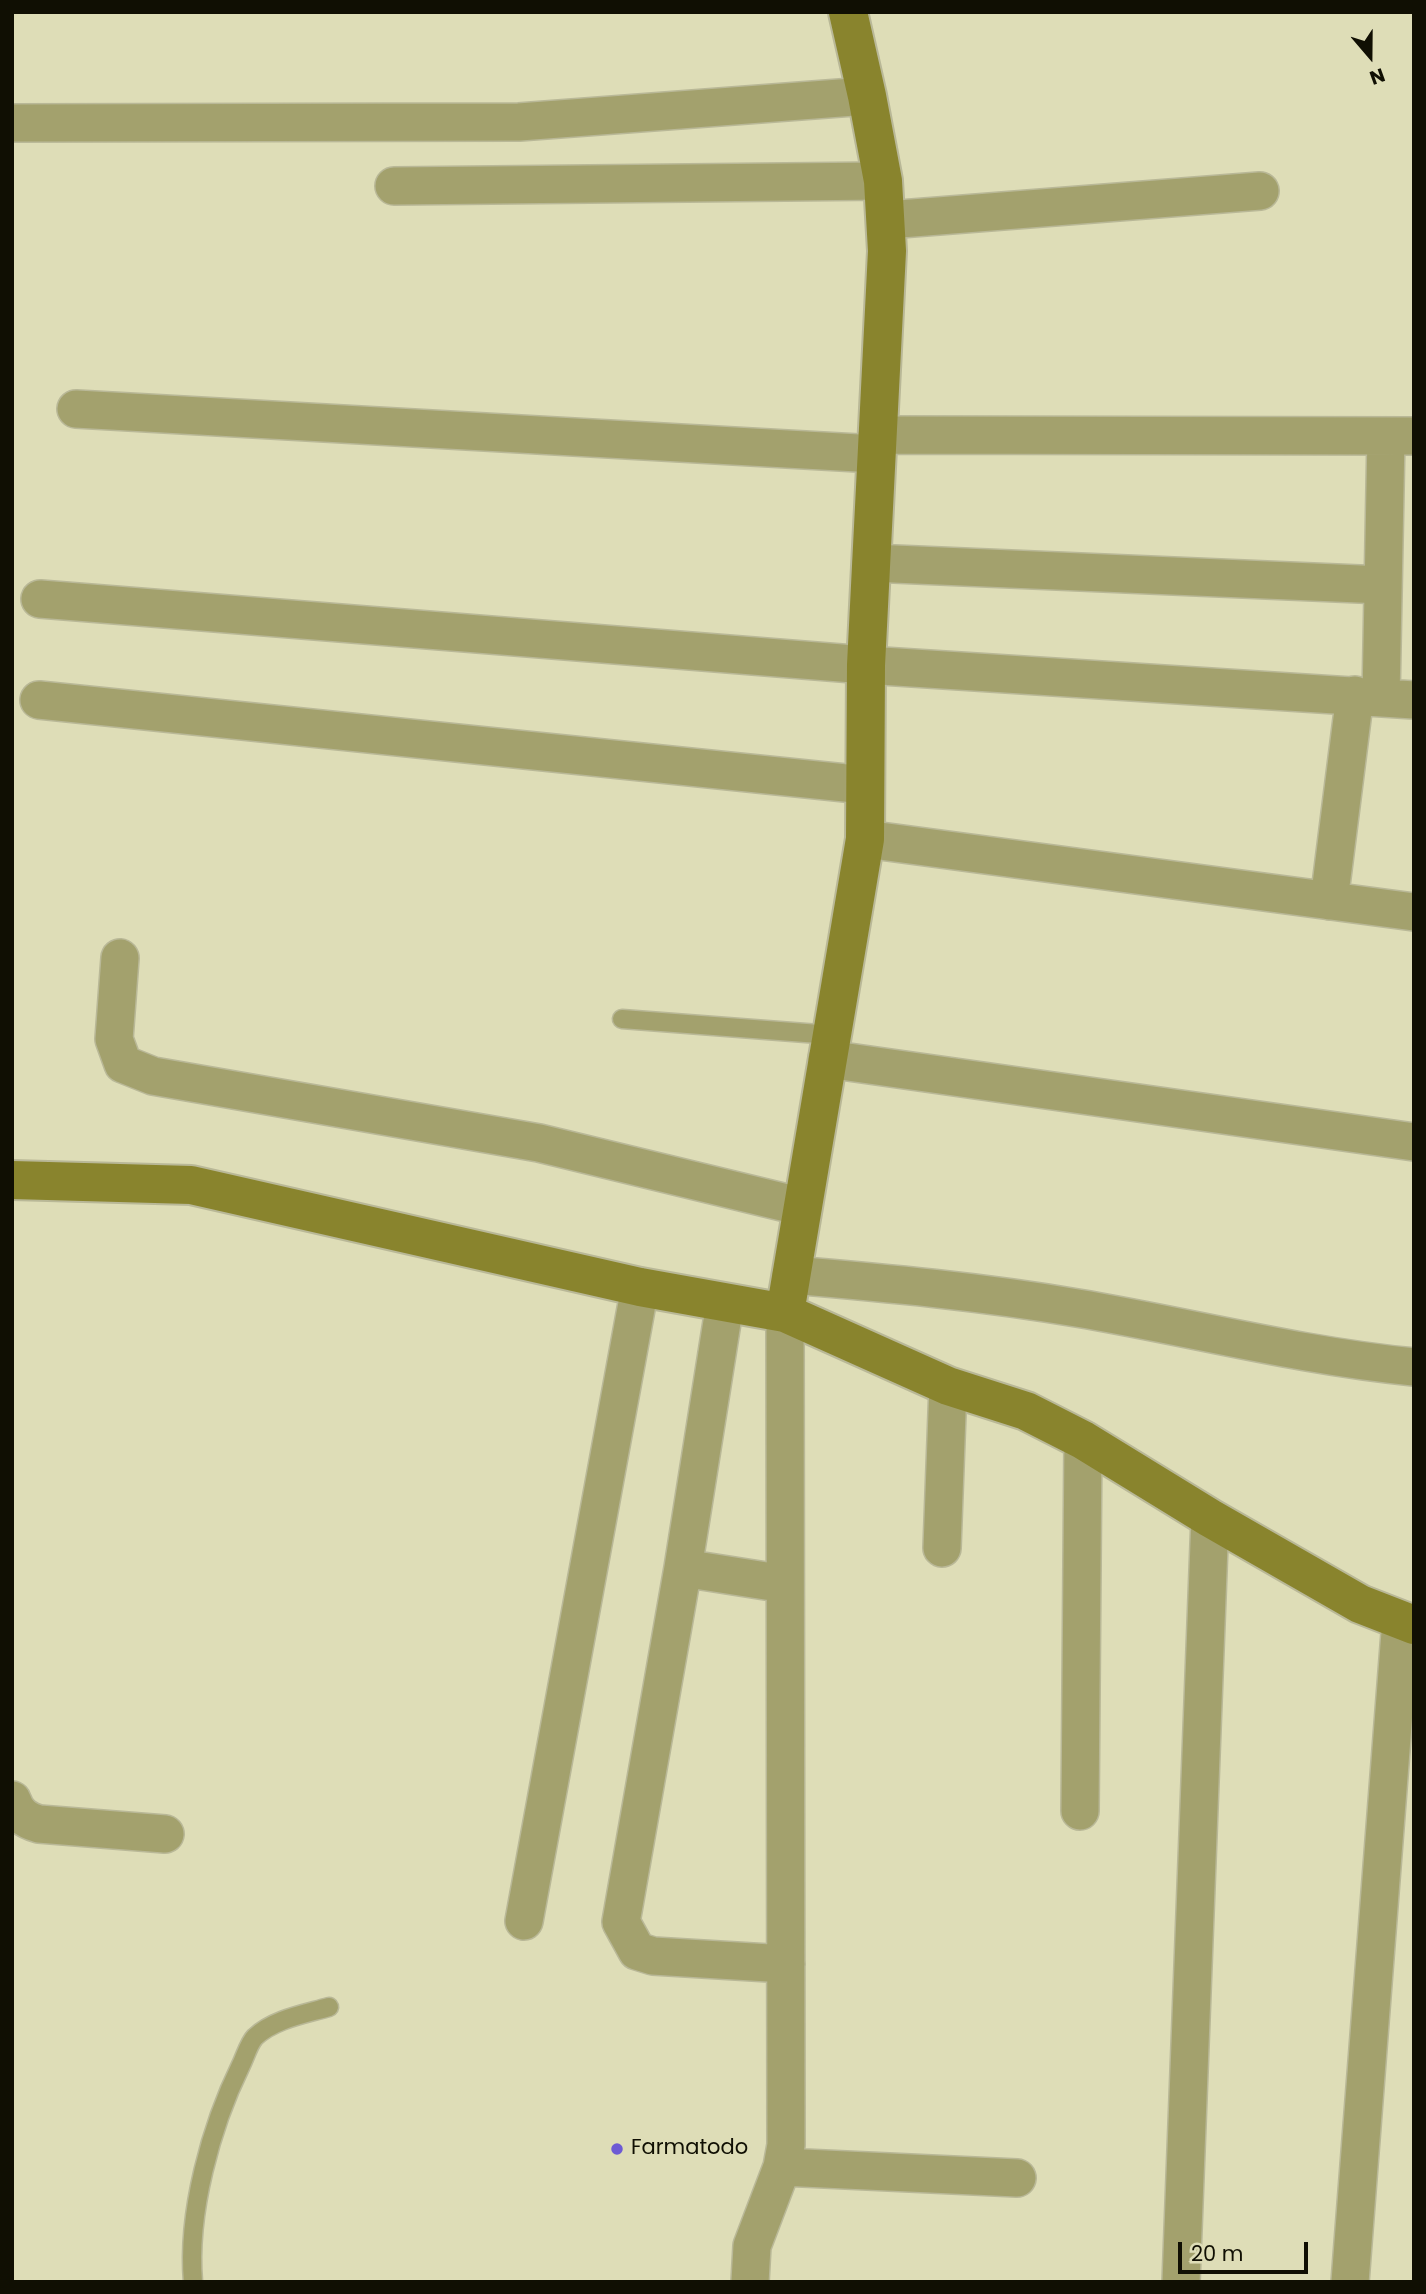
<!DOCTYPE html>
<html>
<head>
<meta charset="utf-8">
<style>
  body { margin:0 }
  #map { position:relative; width:1426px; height:2294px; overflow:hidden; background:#deddb7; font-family:Poppins,sans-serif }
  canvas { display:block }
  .frame { position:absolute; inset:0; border:14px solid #100f03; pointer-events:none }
  .north { position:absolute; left:1335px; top:21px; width:70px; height:70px; -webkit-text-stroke:5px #deddb7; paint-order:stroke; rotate:160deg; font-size:19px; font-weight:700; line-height:28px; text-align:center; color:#100f03 }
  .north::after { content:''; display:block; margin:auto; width:24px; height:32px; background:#100f03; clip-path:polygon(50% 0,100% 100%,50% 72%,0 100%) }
  .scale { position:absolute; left:1178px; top:2242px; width:130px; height:32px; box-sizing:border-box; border:4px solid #100f03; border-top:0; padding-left:9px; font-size:21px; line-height:24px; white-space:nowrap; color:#100f03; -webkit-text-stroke:5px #deddb7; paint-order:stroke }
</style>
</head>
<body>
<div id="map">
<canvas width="1426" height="2294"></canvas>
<div class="frame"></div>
<div class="north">N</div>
<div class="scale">20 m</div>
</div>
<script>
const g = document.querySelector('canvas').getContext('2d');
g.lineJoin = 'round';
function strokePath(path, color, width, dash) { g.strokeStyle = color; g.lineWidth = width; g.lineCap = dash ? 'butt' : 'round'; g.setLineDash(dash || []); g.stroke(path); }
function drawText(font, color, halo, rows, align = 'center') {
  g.font = font + ' Poppins,sans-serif'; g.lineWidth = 6; g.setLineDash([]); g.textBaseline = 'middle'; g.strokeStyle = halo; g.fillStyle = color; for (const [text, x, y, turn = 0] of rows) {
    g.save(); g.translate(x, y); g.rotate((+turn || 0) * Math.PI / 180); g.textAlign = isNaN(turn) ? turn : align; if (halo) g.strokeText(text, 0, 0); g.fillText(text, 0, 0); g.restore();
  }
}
const lane = new Path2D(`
  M622,1019L832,1035
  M193,2282C187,2213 211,2126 241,2065C245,2057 249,2043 255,2037C274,2019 305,2014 329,2007`);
const street = new Path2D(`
  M12,123L519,122L867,96
  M394,186L883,181
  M887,220L1260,191
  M76,409L876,454
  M877,435L1414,436
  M871,563L1383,585
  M40,599L866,665L1414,700
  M1381,698L1386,436
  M39,700L865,785
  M865,839L1414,912
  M1329,901L1355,695
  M120,958L114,1039L123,1064L153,1076L539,1143L803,1207
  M827,1059L1414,1142
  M791,1275C887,1283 983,1292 1077,1308C1190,1327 1300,1356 1414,1367
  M725,1303L683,1568L621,1922L637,1951L653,1956L786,1964
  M942,1548L948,1386
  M683,1568L785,1584
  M12,1800C17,1814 25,1820 39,1824L165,1834
  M1080,1811L1083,1440
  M524,1921L640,1287
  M782,2167L1017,2178
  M750,2282L752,2246L782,2167L786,2145L785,1313
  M1181,2282L1210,1518
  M1350,2282L1401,1620`);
const secondary = new Path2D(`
  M12,1180L191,1185L640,1287L785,1313L948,1386L1026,1411L1083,1440L1210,1518L1360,1604L1414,1625
  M785,1313L865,839L866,665L887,251L883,181L867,96L848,12`);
strokePath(lane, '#b9b897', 21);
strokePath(street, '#b9b897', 40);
strokePath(secondary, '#b9b897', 42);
strokePath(lane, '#a3a16d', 18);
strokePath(street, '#a3a16d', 37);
strokePath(secondary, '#89842d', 38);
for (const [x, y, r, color] of [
  [617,2149,7,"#6d5ad4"]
]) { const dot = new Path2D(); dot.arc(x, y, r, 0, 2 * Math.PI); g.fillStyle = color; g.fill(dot); strokePath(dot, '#deddb7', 2.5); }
drawText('21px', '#100f03', '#deddb7', [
  ["Farmatodo",631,2149]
], 'left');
</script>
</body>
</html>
